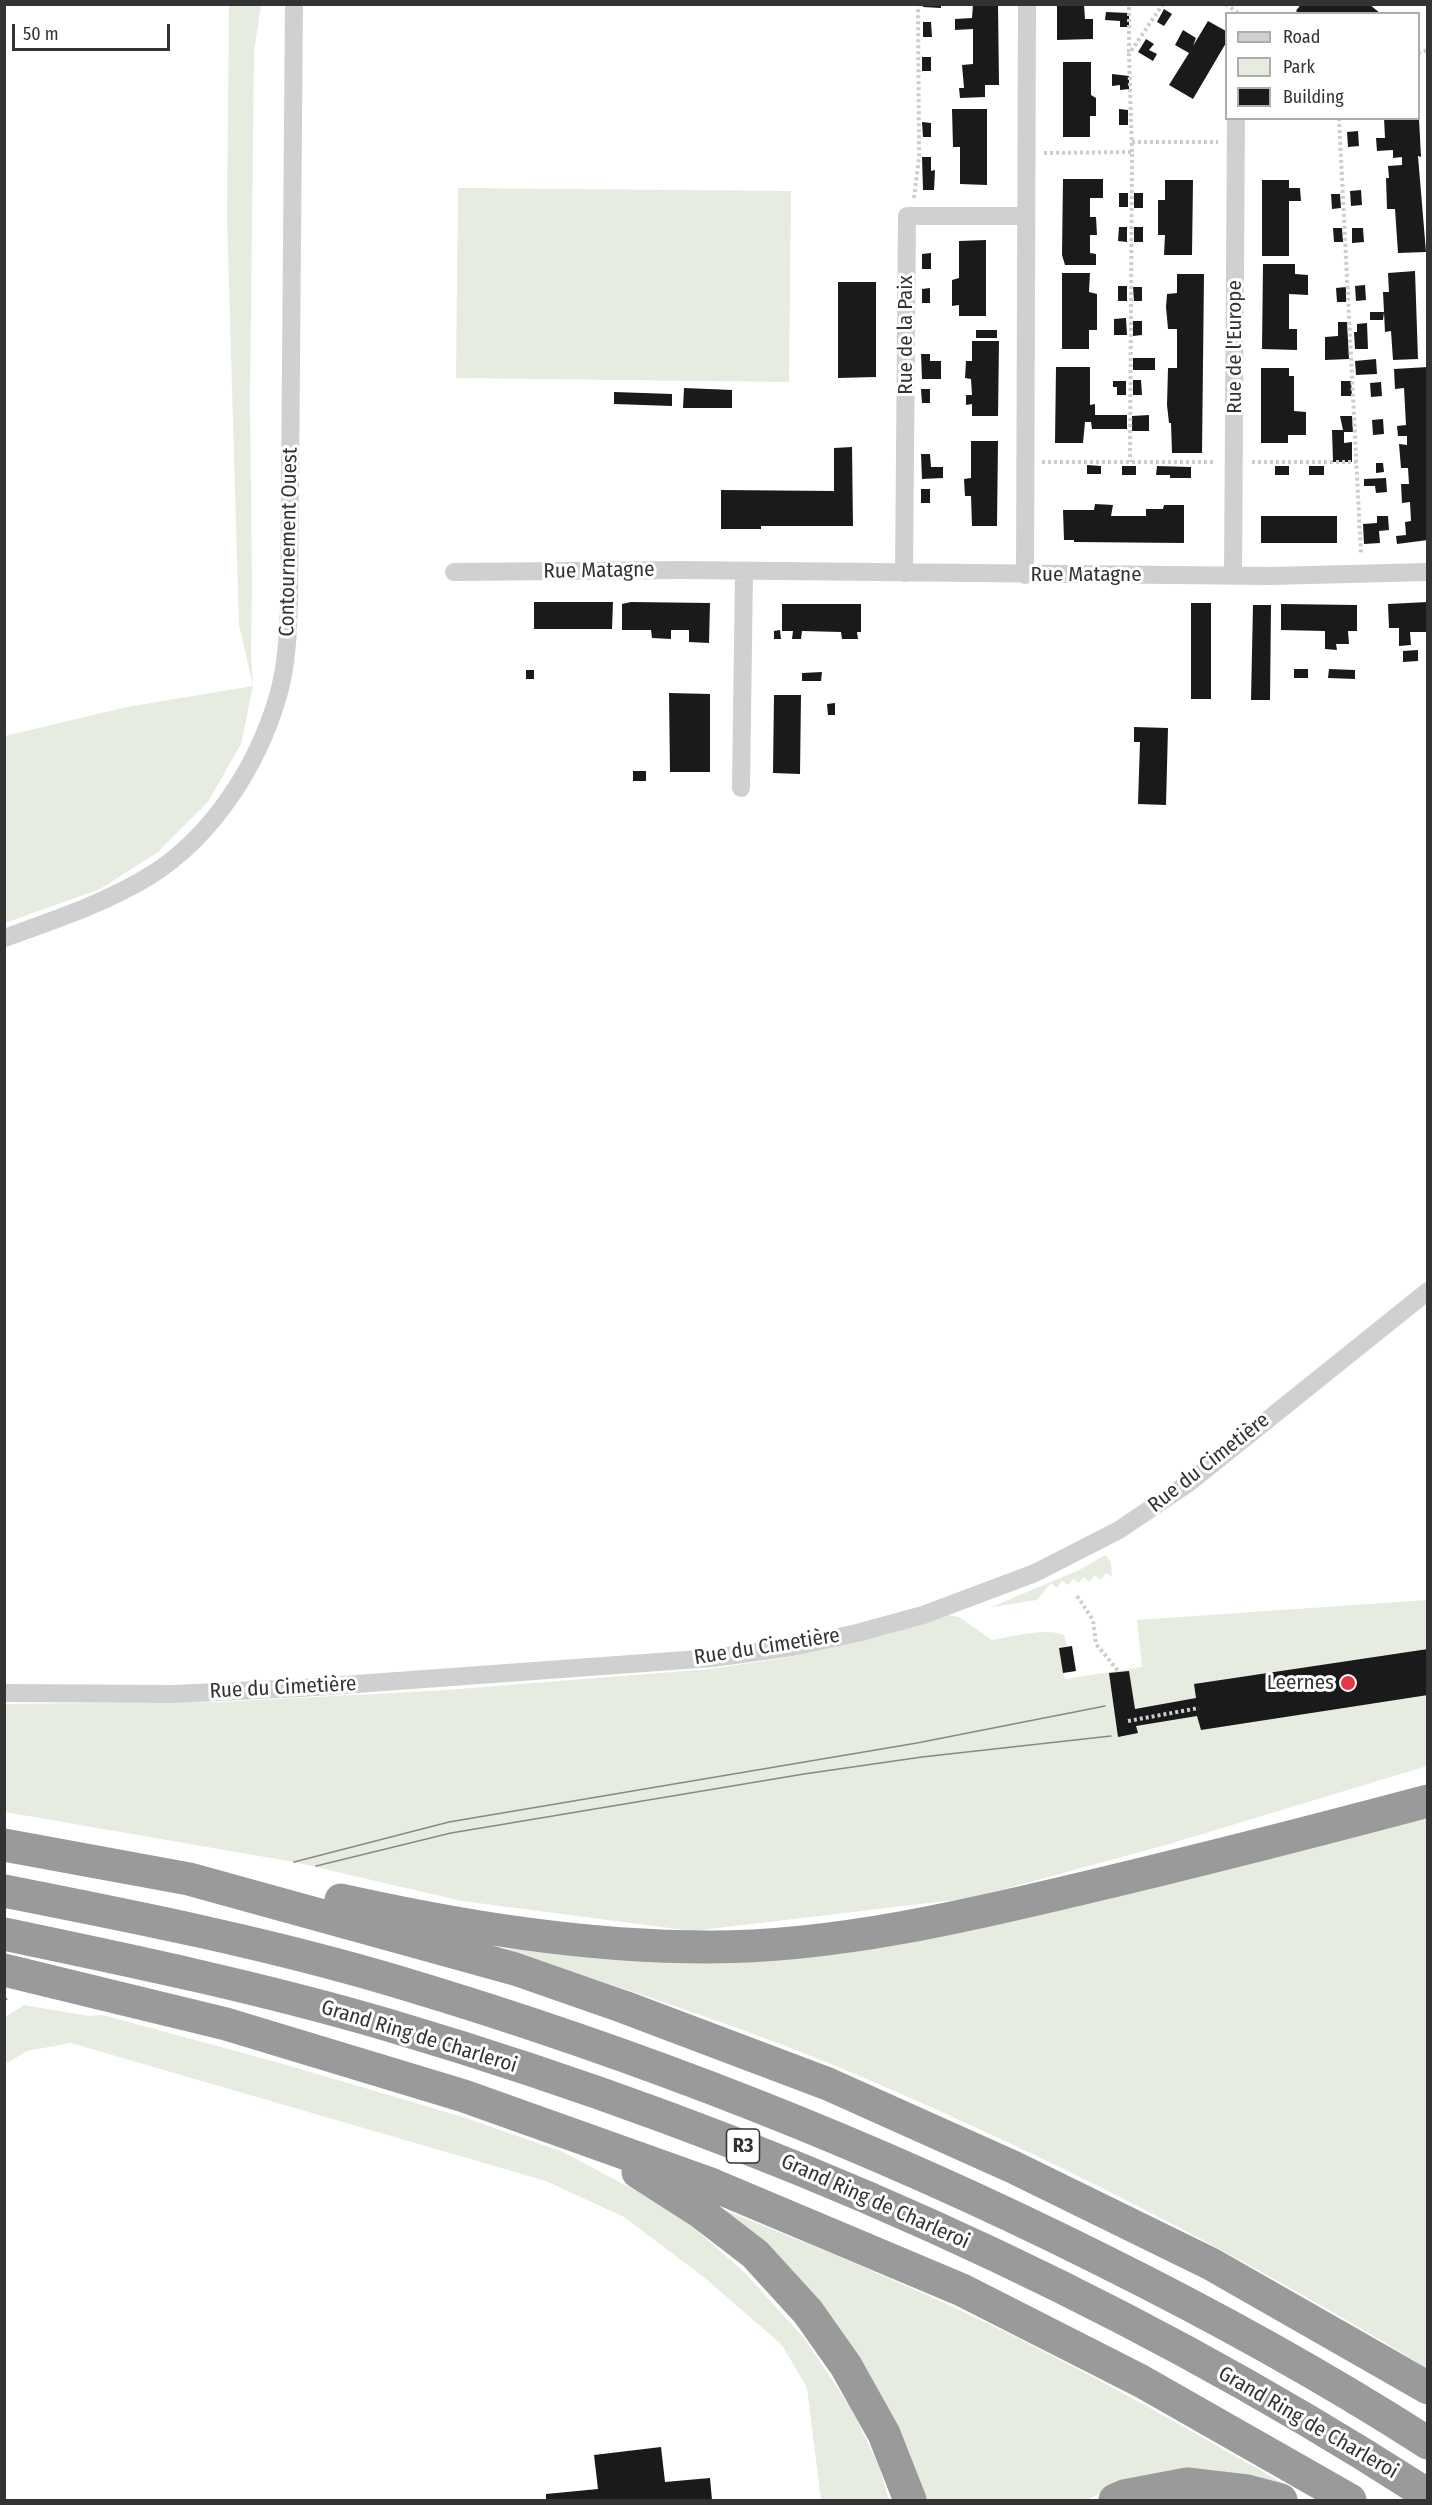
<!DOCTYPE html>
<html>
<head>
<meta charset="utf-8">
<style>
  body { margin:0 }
  #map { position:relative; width:1432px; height:2505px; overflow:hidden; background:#fff; font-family:"Fira Sans Condensed",sans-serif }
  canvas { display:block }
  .frame { position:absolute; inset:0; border:6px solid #333; pointer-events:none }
  .legend { position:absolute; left:1225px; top:12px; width:195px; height:108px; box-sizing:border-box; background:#fff; border:2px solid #adadad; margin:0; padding:8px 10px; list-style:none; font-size:18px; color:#333 }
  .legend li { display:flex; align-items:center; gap:12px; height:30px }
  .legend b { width:30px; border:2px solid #adadad }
  .scale { position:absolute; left:12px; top:24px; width:158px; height:27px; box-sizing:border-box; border:3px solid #333; border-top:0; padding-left:8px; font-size:18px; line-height:21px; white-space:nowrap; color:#333; -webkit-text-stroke:4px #fff; paint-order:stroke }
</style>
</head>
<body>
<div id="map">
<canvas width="1432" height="2505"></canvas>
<div class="frame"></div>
<ul class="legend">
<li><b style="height:8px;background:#d0d0d0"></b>Road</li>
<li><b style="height:16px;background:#e6ecdf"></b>Park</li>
<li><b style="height:16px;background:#1a1a1a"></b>Building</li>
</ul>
<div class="scale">50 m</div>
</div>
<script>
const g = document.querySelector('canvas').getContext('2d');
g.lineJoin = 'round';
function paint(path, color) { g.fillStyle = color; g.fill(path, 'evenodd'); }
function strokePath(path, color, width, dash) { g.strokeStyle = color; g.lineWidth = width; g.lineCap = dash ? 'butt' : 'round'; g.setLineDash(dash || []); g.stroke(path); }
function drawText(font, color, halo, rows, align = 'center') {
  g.font = font + ' "Fira Sans Condensed",sans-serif'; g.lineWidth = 6; g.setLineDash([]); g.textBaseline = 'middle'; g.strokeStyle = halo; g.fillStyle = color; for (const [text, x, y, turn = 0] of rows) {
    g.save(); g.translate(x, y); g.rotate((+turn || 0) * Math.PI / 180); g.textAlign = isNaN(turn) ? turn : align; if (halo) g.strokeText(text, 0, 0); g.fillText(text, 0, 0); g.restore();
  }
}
paint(new Path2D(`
  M229,5H261L254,52L250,398L252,586L251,653L253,686L241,744L208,802L158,852L100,889L5,923V736L127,707L253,686L239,625L227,217Z
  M458,188L791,191L789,382L456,378Z
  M1106,1555L1111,1563L1112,1577L1106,1573L1101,1580L1094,1575L1090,1582L1083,1577L1079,1583L1073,1579L1068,1585L1062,1581L1057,1588L1051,1583L1037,1600L991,1607L1077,1571Z
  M1427,1600V1766L1166,1845L971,1898L692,1931L462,1901L294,1862L5,1812L4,1704L220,1702L433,1691L710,1669L790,1657L885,1635L948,1615L959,1617L992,1640C1010,1637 1048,1627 1064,1635L1067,1646L1059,1648L1065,1679L1142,1667L1137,1620Z
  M1427,1816V2368C1235,2251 1034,2148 826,2062C720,2019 611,1985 503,1948L601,1958L706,1961Z
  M24,2005L89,2016L103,2015L287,2065L463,2117L563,2152L638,2192L693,2227L745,2273L804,2338L851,2408L878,2464L889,2500H821L807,2388L782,2345L705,2278L624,2217L546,2181L71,2043L27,2051L5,2064V2017Z
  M712,2205C800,2240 888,2276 974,2317C1084,2369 1188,2429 1293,2489C1235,2475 1141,2467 1088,2500H921Z`), '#e6ecdf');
paint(new Path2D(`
  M923,4H941V8L923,7Z
  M973,4H998L999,85H985V97L960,98L959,88H964L962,65L973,64V29L955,30V19L972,18Z
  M1057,4H1084L1085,19H1093V39L1057,40Z
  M1301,4H1369L1381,14H1300L1296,11Z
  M1164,9L1172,14L1164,26L1157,22Z
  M1106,12L1129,13V27H1120V21L1105,20Z
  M1208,21L1226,31V43L1193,99L1169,85L1189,53L1175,45L1183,30L1196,38L1193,46Z
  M923,22H931L932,37H923Z
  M1146,39L1154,44L1149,50L1157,54L1153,61L1138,52Z
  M922,57H931V71H922Z
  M1063,62H1091V95L1096,98V116H1090V137H1063Z
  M1112,74L1129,76V89L1120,90V85L1112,86Z
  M952,109H987V185L960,184V147H953Z
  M1119,109L1128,110V125H1119Z
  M1384,118H1419L1421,157L1418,156L1426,252L1398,253L1395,209H1387L1386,178H1389L1388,166L1402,165V157L1393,158V150L1377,151L1376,138H1385Z
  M922,122L931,123V137H923Z
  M1358,131L1359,146L1348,147L1347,132Z
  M922,157H931V171L935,170L934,190H923Z
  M1063,179H1103V198H1090V217H1096L1097,235H1090V253L1096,254V265H1065L1062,255Z
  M1165,180H1193L1192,255H1164L1165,235H1158V200H1165Z
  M1262,180H1289V188H1300L1301,201H1289V256H1262Z
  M1361,190L1362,205L1351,206L1350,191Z
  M1119,193H1128V207H1119Z
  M1134,193H1143V208H1134Z
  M1331,194H1340L1341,208L1332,209Z
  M1119,227H1127V242L1118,241Z
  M1134,227H1143V242H1134Z
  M1333,228H1342L1343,242H1334Z
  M1352,228H1363L1364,242L1352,243Z
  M986,240V316H959V305L952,306V280L959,278V241Z
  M931,253V269H922V254Z
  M1263,264H1295V274L1308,275V295L1289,294V329H1297V350L1262,349Z
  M1415,271L1418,359L1393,360L1391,331L1385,332L1383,292H1389L1388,273Z
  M1062,273H1090L1089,292L1097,294V330H1089V349H1062Z
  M1177,274H1204L1202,453H1172L1171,423H1169L1167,405L1168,368H1177V329H1168L1166,307L1167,294L1177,293Z
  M838,282H876V377L838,378Z
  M1365,285L1366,300L1356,301L1355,286Z
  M1118,286H1127V301H1118Z
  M1133,287H1142V301H1134Z
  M1346,287V302H1337L1336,288Z
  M930,288V303H922V289Z
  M1370,312H1384L1383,320H1370Z
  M1126,318L1127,335H1114V319Z
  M1133,321H1142V335L1133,336Z
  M1338,322H1347L1349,359L1325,360V337L1338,336Z
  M1367,323L1368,349H1355L1354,332H1357V324Z
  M976,330H997V338H976Z
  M972,341H999L998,416H972V404L966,405V395H972L971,379L965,378L966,361H972Z
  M921,354H930V361H941V379H922Z
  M1133,358H1155V370H1133Z
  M1376,359L1377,374L1356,375L1355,361Z
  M1056,367H1090V405L1095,404V415H1127V429H1092L1091,422H1085L1083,443H1055Z
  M1428,367V540L1397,544L1396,536L1406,535L1405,522L1411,521L1410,502L1402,503L1401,484H1409L1408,468H1401L1399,444L1407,445V436H1398L1397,426L1406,425L1404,388L1395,389L1394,369Z
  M1261,368H1289V376H1294V411L1306,412V435H1288V443H1261Z
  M1133,380H1141L1142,395H1133Z
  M1113,381H1126V395H1117V387H1113Z
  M1341,381H1351L1352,396H1341Z
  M1381,382L1382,396L1371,397L1370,383Z
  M684,388L732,390V408H683Z
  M921,389H930V403H922Z
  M614,392L672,394V406L614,404Z
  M1149,415V431H1132V416Z
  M1340,416H1352L1353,432H1344V443L1352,442V462H1333L1332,430H1343Z
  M1383,419L1384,434L1373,435L1372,420Z
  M971,441H998L997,526H972L971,496H965L964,479L971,478Z
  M852,447L853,526H761V529H721V490L834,491V448Z
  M921,454H930L931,467H943V478L922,479Z
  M1376,463H1383L1384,472L1376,473Z
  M1087,465L1101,466V474H1087Z
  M1122,466H1136V475H1122Z
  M1157,466L1191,467V478H1170V475H1156Z
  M1275,466H1289V475H1275Z
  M1309,466H1324V475H1309Z
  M1386,478L1387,492L1376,493L1375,486H1364V479Z
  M921,489H930V503H921Z
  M1095,504L1113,505L1111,516H1146V509H1163L1164,505H1184V543L1074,542V540H1064L1063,510H1094Z
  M1261,516H1337V543H1261Z
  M1377,516H1388L1389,530L1379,531L1380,543L1364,544L1363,524L1377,523Z
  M534,602H613L612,629H534Z
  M631,602L710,603L709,643L689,642V630H671V639L652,638L651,630H622V604Z
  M1428,602V632H1410L1411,645L1399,646V628H1389L1388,604Z
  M1191,603H1211V699H1191Z
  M782,604H861V632H857L858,639H842L841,632L802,631L801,639H792L793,631H782Z
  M1281,604L1357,605V631H1348L1349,644H1336L1337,650L1325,649V631L1281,630Z
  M1253,605H1271L1270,700H1251Z
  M780,630L781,639H774V631Z
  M1418,650V661L1403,662V651Z
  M1294,669H1308V678H1294Z
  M1329,669L1355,670V679L1328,678Z
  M526,670H534V679H526Z
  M822,672L821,681H802V673Z
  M669,693L710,694V772H670Z
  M774,695H801L800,774L773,773Z
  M835,703V715H828L827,704Z
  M1134,727L1168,728L1166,805L1138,804L1140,742H1134Z
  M633,771H646V781H633Z
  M1072,1646L1076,1671L1063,1673L1059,1648Z
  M1428,1649V1695L1201,1730L1197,1716L1136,1726L1138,1733L1118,1737L1109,1673L1129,1671L1135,1709L1196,1698L1194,1684Z
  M661,2447L665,2482L710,2478L712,2500H546V2494L598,2489L594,2455Z`), '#1a1a1a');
strokePath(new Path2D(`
  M1226,4L1239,14
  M1129,52V4
  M1418,53L1428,50
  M1339,118L1361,555
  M1132,142H1218
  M1132,152L1129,54L1163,4
  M1044,153L1132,152L1130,462
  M914,198L919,158L918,4
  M1042,462H1215
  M1252,462H1356
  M1077,1596L1093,1620L1096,1644L1119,1672
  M1128,1721L1199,1708`), '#cdcdcd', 4, [3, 3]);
strokePath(new Path2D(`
  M454,572L680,570L1270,576L1428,572
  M904,573L907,216H1026
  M1025,575L1027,4
  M1233,576L1236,118
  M741,788L744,571
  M4,938C54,920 106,903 151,875C213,836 258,765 278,696C287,665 288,633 289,601L294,4
  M4,1693L173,1694L301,1688L713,1658L792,1647L857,1633L923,1615L1035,1573L1119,1530L1190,1482L1428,1291`), '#d0d0d0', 18);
strokePath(new Path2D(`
  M4,1845L189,1879L515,1969L624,2007L828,2084L1013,2167L1211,2264L1428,2388
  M4,1891C136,1917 267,1943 395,1981C637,2053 872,2145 1098,2258C1211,2314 1322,2375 1428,2443
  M341,1900C463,1927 585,1947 710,1947C835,1947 967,1916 1088,1887C1202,1860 1315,1831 1428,1801
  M4,1934C133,1961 262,1988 388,2025C753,2133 1107,2288 1428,2495
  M4,1970L226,2024L464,2096L708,2183L962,2290L1141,2381L1350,2500
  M638,2172L699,2211L755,2254L808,2312L846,2366L884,2434L910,2500
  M1115,2500L1124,2496L1187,2484L1247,2491L1281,2500`), '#9a9a9a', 33);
strokePath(new Path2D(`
  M294,1862L449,1822L917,1743L1105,1706
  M316,1866L451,1833L804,1774L922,1757L1111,1736
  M4,2000L7,1999`), '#888', 1.5);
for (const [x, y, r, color] of [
  [1348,1683,8,"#e63946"]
]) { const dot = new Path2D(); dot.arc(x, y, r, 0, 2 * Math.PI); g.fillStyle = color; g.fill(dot); strokePath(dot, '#fff', 2); }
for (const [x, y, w] of [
  [743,2146,33]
]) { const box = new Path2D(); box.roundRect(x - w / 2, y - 17, w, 34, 4.5); g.fillStyle = '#fff'; g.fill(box); strokePath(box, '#333', 1.5); }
drawText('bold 20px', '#333', null, [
  ["R3",743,2146]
]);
drawText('21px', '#333', '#fff', [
  ["Rue de la Paix",906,335,-90],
  ["Rue de l'Europe",1235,347,-90],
  ["Contournement Ouest",289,542,-89],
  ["Rue Matagne",599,571,-1],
  ["Rue Matagne",1086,575],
  ["Rue du Cimetière",1209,1463,-38],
  ["Rue du Cimetière",767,1647,-9],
  ["Rue du Cimetière",283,1688,-3],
  ["Grand Ring de Charleroi",419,2037,17],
  ["Grand Ring de Charleroi",875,2202,24],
  ["Grand Ring de Charleroi",1308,2423,30]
]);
drawText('21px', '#333', '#fff', [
  ["Leernes",1334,1683]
], 'right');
</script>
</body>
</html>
